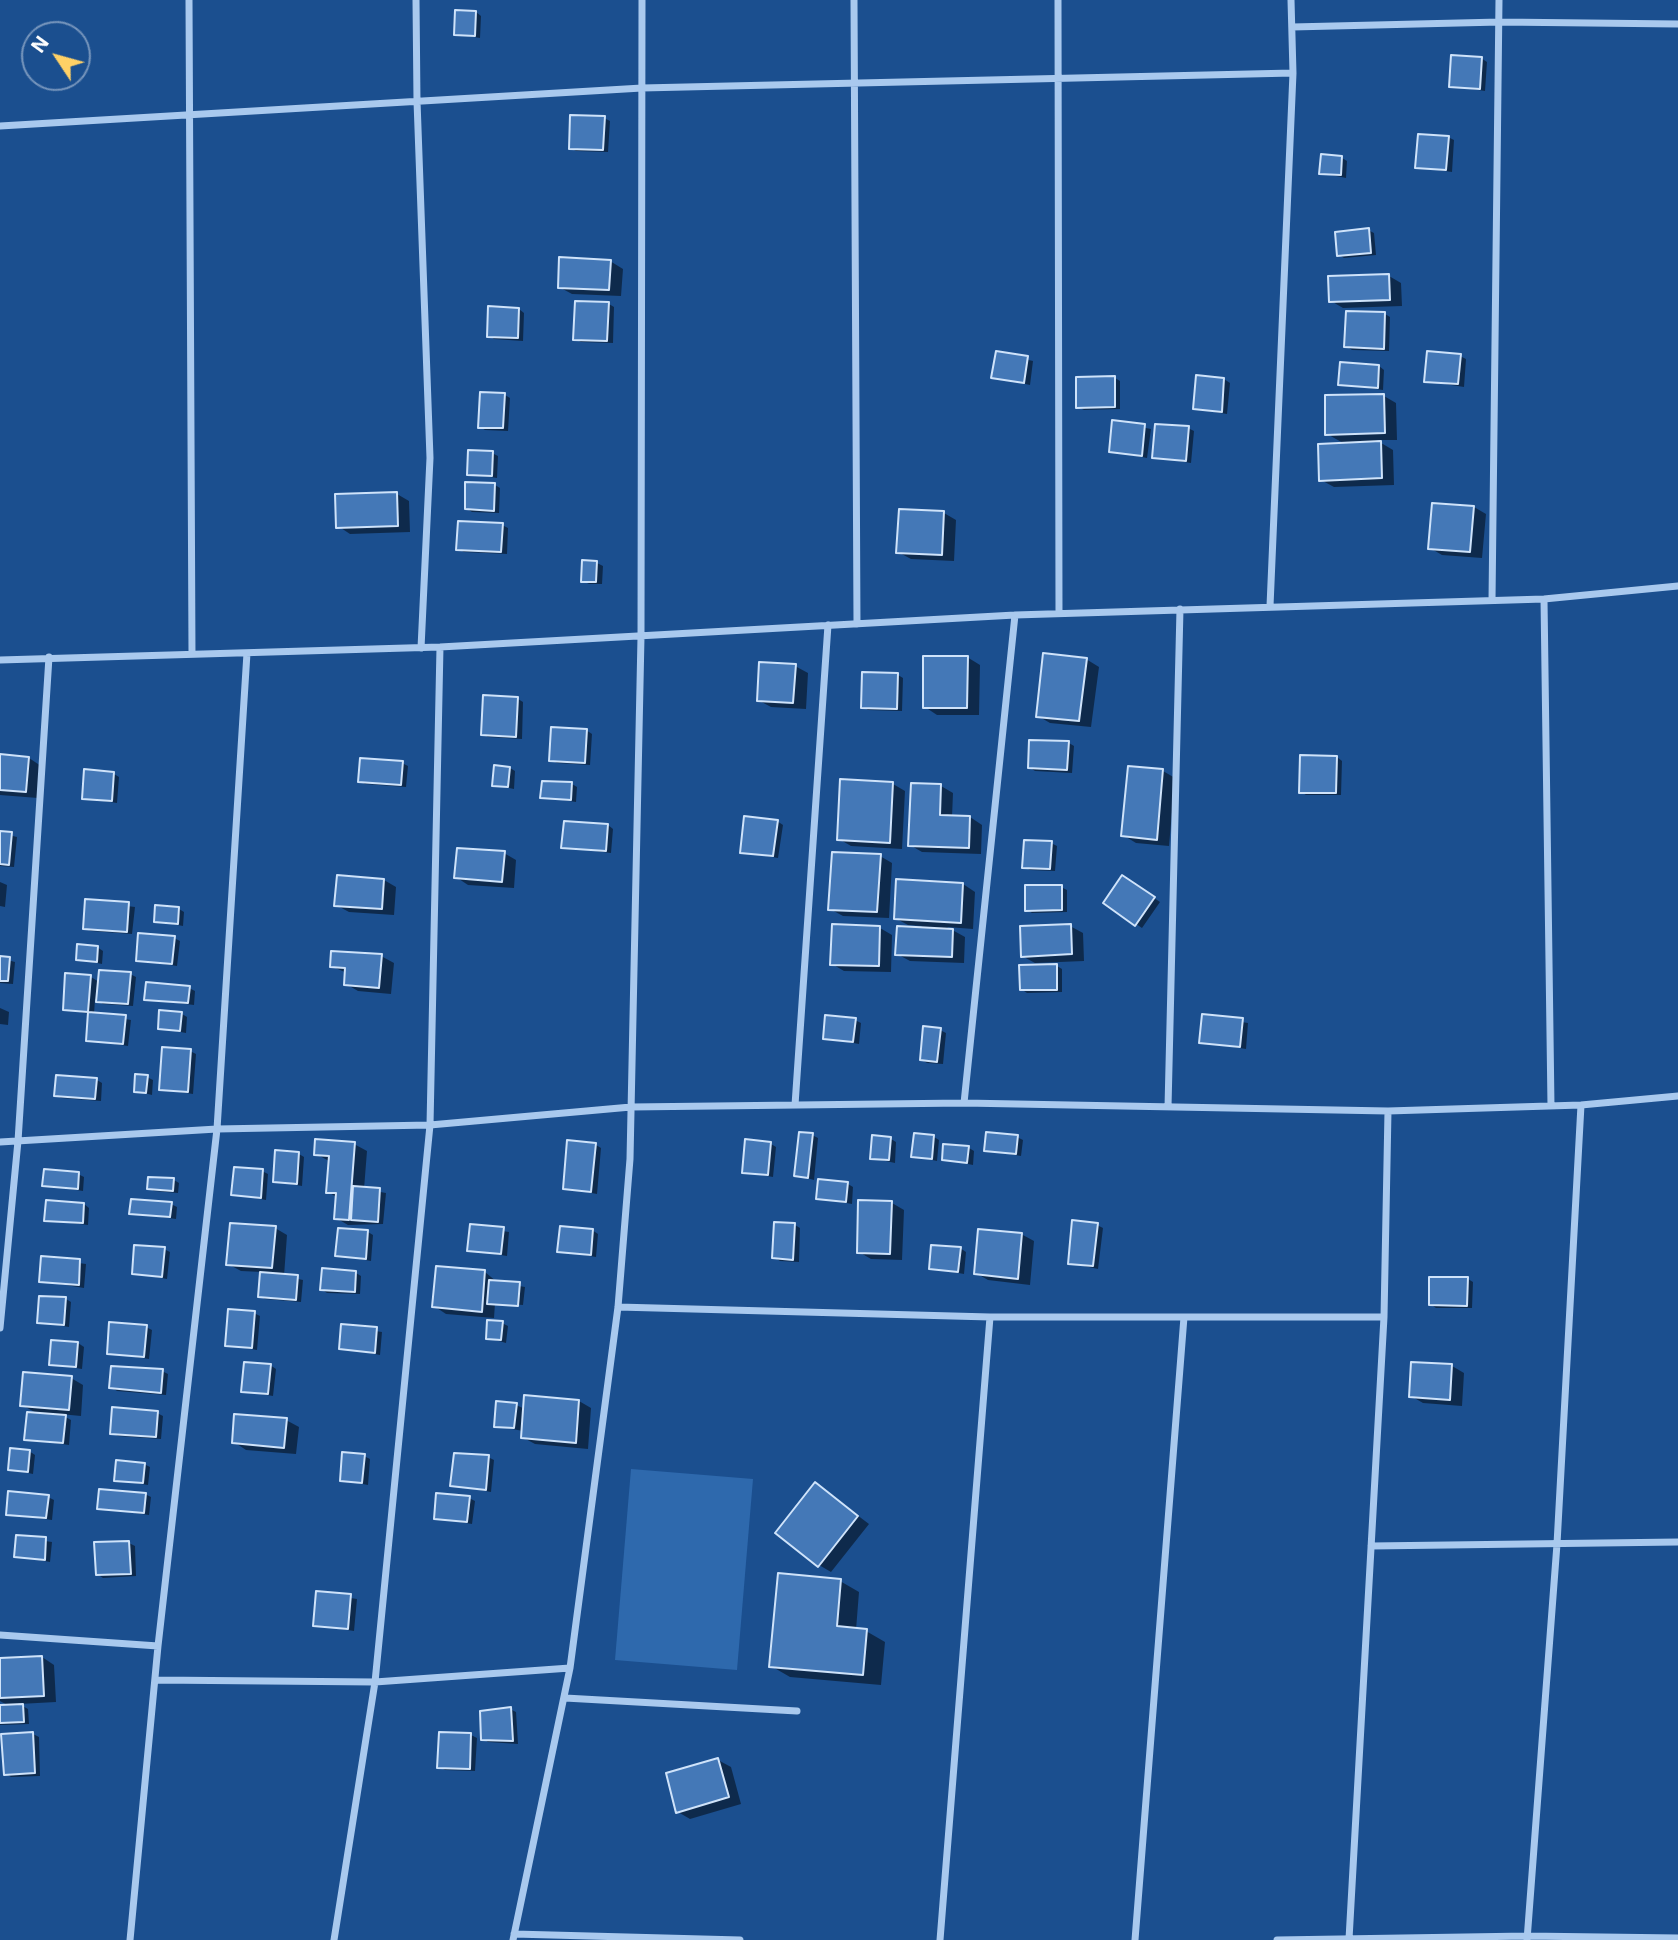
<!DOCTYPE html>
<html>
<head>
<meta charset="utf-8">
<style>
  body { margin:0 }
  #map { position:relative; width:1678px; height:1940px; overflow:hidden; background:#1b4f8f; font-family:Inter,sans-serif }
  canvas { display:block }
  .north { position:absolute; left:21px; top:21px; width:70px; height:70px; box-sizing:border-box; background:#1b4f8f; border:2px solid #7695bc; border-radius:50%; rotate:306deg; font-size:19px; font-weight:700; line-height:28px; text-align:center; color:#fff }
  .north::after { content:''; display:block; margin:auto; width:24px; height:32px; background:#ffd166; clip-path:polygon(50% 0,100% 100%,50% 72%,0 100%) }
</style>
</head>
<body>
<div id="map">
<canvas width="1678" height="1940"></canvas>
<div class="north">N</div>
</div>
<script>
const g = document.querySelector('canvas').getContext('2d');
g.lineJoin = 'round';
function paint(path, color) { g.fillStyle = color; g.fill(path, 'evenodd'); }
function strokePath(path, color, width, dash) { g.strokeStyle = color; g.lineWidth = width; g.lineCap = dash ? 'butt' : 'round'; g.setLineDash(dash || []); g.stroke(path); }
paint(new Path2D(`
  M631,1469L753,1479L737,1670L615,1660Z`), '#2e69ad');
paint(new Path2D(`
  M476,12L481,16L480,38L456,34Z
  M1481,58L1487,62L1485,91L1451,86Z
  M604,118L610,121L608,152L576,151L570,148Z
  M1448,137L1454,140L1452,172L1417,167Z
  M1342,158L1347,161L1346,178L1321,173Z
  M1368,230L1374,233L1376,255L1344,258L1339,255Z
  M610,261L623,269L621,296L572,294L559,287Z
  M1389,276L1401,283L1402,306L1343,308L1331,301Z
  M609,304L614,307L613,343L581,342L575,339Z
  M519,309L524,313L523,341L494,339L489,336Z
  M1385,314L1390,317L1389,351L1352,350L1346,346Z
  M997,353L1033,361L1030,385L993,377Z
  M1460,356L1466,359L1464,387L1426,381Z
  M1379,366L1384,370L1383,390L1340,384Z
  M1115,378L1120,381V409L1084,410L1078,407Z
  M1224,379L1230,383L1227,414L1195,409Z
  M505,395L510,398L508,431L485,430L480,427Z
  M1384,396L1396,403L1397,440H1376L1393,450L1394,485L1334,487L1321,480L1345,444L1327,434Z
  M1114,422L1151,429L1147,458L1110,451Z
  M1188,428L1194,431L1191,463L1154,457Z
  M492,453L498,456L497,478L469,474Z
  M495,485L500,488L499,513L472,512L466,508Z
  M397,494L409,501L410,532L350,534L338,526Z
  M1474,507L1486,514L1482,558L1442,555L1430,548Z
  M944,513L956,520L954,561L911,559L898,552Z
  M502,525L508,528L507,554L464,552L458,549Z
  M597,563L603,566L602,584H589L583,581Z
  M967,657L980,665L979,715H937L925,707Z
  M1086,659L1099,667L1091,727L1050,723L1038,716Z
  M795,666L808,673L806,709L771,707L758,700Z
  M898,675L903,678L902,711L868,710L863,707Z
  M518,699L523,702L522,739L488,737L483,734Z
  M586,730L592,734L590,765L557,763L551,760Z
  M1069,743L1074,746L1072,773L1035,771L1029,767Z
  M0,756L29,758L41,766L38,798L0,795Z
  M1337,757L1342,761L1341,795H1306L1301,792Z
  M402,763L408,766L406,787L365,784L360,781Z
  M510,768L515,771L514,789L494,785Z
  M1130,768L1163,771L1175,778L1169,846L1136,843L1123,835Z
  M114,774L119,777L117,803L84,798Z
  M842,781L893,784L905,791L902,849L851,846L839,839Z
  M572,784L577,787L576,802L542,797Z
  M941,786L953,793L952,817H970L982,825L981,854L922,852L910,845Z
  M777,821L783,825L778,858L742,852Z
  M608,825L613,829L611,853L563,847Z
  M0,833L17,837L14,867L0,866Z
  M1051,843L1057,846L1055,871L1030,870L1024,867Z
  M504,853L516,860L514,888L468,885L456,877Z
  M880,856L892,863L889,918L843,916L830,909Z
  M384,880L396,887L394,915L349,912L336,905Z
  M1128,880L1160,902L1142,928L1105,903Z
  M0,882L7,885L5,907L0,906Z
  M963,884L975,892L973,929L947,927L965,937L964,963L910,961L897,954L922,926L908,925L895,918Z
  M1061,887L1067,890V912L1032,913L1027,910Z
  M87,901L135,907L132,934L91,931L85,928Z
  M179,909L184,912L183,926L156,921Z
  M1070,926L1083,933L1084,961L1035,963L1022,956Z
  M880,928L892,935L891,972L844,971L832,964Z
  M174,938L180,941L177,966L137,960Z
  M97,947L103,951L102,964L78,959Z
  M381,956L394,963L391,994L358,991L346,984L347,973L331,966Z
  M0,958L15,962L13,984L0,983Z
  M1057,966L1062,969V992L1027,993L1021,989Z
  M130,974L136,977L133,1006L103,1004L95,999L94,1014L131,1020L128,1046L87,1040L90,1014L64,1009L91,977L99,982Z
  M189,988L195,991L194,1005L146,999Z
  M0,1008L9,1012L8,1025L0,1024Z
  M182,1014L187,1017L186,1033L159,1028Z
  M1203,1016L1248,1023L1246,1049L1201,1042Z
  M855,1020L861,1023L859,1044L825,1038Z
  M940,1030L946,1033L943,1064L927,1063L922,1060Z
  M190,1051L196,1054L193,1094L160,1089Z
  M147,1077L153,1080L152,1095L136,1091Z
  M97,1080L102,1083L101,1101L61,1098L56,1095Z
  M812,1135L818,1138L814,1180L796,1175Z
  M934,1137L939,1140L937,1161L913,1156Z
  M1017,1137L1023,1140L1021,1156L986,1150Z
  M891,1139L896,1142L895,1163L872,1158Z
  M354,1144L367,1151L364,1189L386,1193L383,1224L348,1225L336,1218L338,1198L328,1192L331,1162L316,1154Z
  M771,1144L776,1147L773,1177L744,1172Z
  M596,1145L601,1148L597,1194L564,1188Z
  M969,1148L974,1151L973,1165L943,1159Z
  M299,1154L304,1157L302,1186L274,1181Z
  M262,1171L268,1174L266,1200L233,1194Z
  M78,1174L84,1177L83,1191L44,1185Z
  M149,1178L174,1180L179,1183L178,1193L154,1191L149,1188Z
  M848,1184L853,1187L852,1204L818,1198Z
  M892,1203L904,1210L902,1260L871,1259L859,1252Z
  M84,1204L89,1208L88,1225L46,1220Z
  M171,1204L177,1207L176,1219L131,1213Z
  M795,1225L800,1228L799,1262L780,1261L774,1257Z
  M1097,1225L1103,1228L1098,1269L1070,1263Z
  M471,1226L509,1232L507,1256L469,1250Z
  M275,1228L287,1235L284,1276L303,1280L301,1302L265,1299L260,1296L262,1272L241,1271L228,1264Z
  M592,1230L598,1234L596,1257L559,1251Z
  M368,1232L373,1235L371,1261L337,1255Z
  M1021,1234L1034,1241L1030,1285L988,1280L976,1273Z
  M960,1248L966,1252L964,1274L931,1268Z
  M164,1249L170,1252L167,1279L133,1273Z
  M43,1258L86,1264L84,1288L41,1281Z
  M485,1272L497,1282L525,1287L523,1305L495,1303L494,1318L446,1314L434,1306Z
  M356,1273L361,1276L360,1294L327,1293L321,1289Z
  M1468,1279L1473,1282L1472,1308H1436L1430,1304Z
  M66,1299L71,1302L69,1327L39,1322Z
  M254,1313L260,1316L257,1350L227,1345Z
  M502,1323L508,1326L506,1343L488,1338Z
  M343,1326L382,1332L380,1355L341,1348Z
  M146,1327L152,1330L149,1359L108,1353Z
  M78,1343L84,1347L82,1369L51,1364Z
  M270,1365L276,1369L273,1396L243,1391Z
  M1452,1366L1464,1373L1462,1406L1423,1403L1411,1396Z
  M162,1371L168,1374L166,1395L117,1391L111,1387Z
  M71,1378L83,1385L81,1416L60,1414L71,1420L69,1445L26,1439L40,1415L22,1405Z
  M579,1401L591,1408L588,1449L535,1444L522,1437L523,1431L496,1426L516,1405L525,1409Z
  M157,1413L163,1416L161,1439L118,1436L112,1433Z
  M286,1420L299,1427L296,1454L246,1450L234,1442Z
  M29,1451L35,1455L33,1474L9,1469Z
  M364,1456L370,1459L368,1485L342,1480Z
  M488,1457L494,1460L491,1492L452,1485Z
  M144,1464L150,1467L148,1485L116,1480Z
  M816,1484L869,1524L831,1572L819,1565Z
  M145,1494L151,1497L149,1515L99,1508Z
  M48,1497L54,1500L52,1520L8,1514Z
  M469,1498L475,1501L472,1524L436,1518Z
  M18,1537L52,1542L50,1562L16,1556Z
  M129,1543L135,1546L136,1576L103,1578L97,1574Z
  M840,1581L859,1592L856,1630L866,1631L885,1642L881,1685L790,1677L771,1666Z
  M318,1593L357,1599L354,1631L314,1625Z
  M42,1657L54,1665L56,1702L19,1704L28,1709L29,1724L0,1725V1707H11L0,1701V1659Z
  M510,1709L516,1712L518,1744L488,1742L483,1739Z
  M33,1734L39,1737L40,1776L11,1777L5,1773Z
  M471,1735L477,1738L475,1771L445,1770L439,1767Z
  M718,1760L731,1767L741,1804L690,1819L678,1812Z`), '#0007');
const building = new Path2D(`
  M455,10L476,11L475,36L454,35Z
  M1451,55L1482,57L1480,89L1449,87Z
  M570,115L605,116L603,150L569,149Z
  M1418,134L1449,136L1446,170L1415,168Z
  M1321,154L1342,156L1341,175L1319,174Z
  M1369,228L1371,253L1337,256L1335,232Z
  M559,257L611,260L609,290L558,288Z
  M1389,274L1390,300L1329,302L1328,276Z
  M575,301L609,302L607,341L573,340Z
  M488,306L519,308L518,338L487,337Z
  M1346,311L1385,312L1384,349L1344,347Z
  M996,351L1028,356L1024,383L991,378Z
  M1427,351L1461,354L1458,384L1424,382Z
  M1340,362L1379,365L1378,388L1338,385Z
  M1196,375L1224,378L1222,412L1193,409Z
  M1115,376V407L1076,408V377Z
  M480,392L505,393L503,428H478Z
  M1384,394L1385,433L1325,435V395Z
  M1112,420L1145,424L1142,456L1109,452Z
  M1155,424L1189,426L1186,461L1152,458Z
  M1381,441L1382,478L1319,481L1318,444Z
  M468,450L493,451L492,476L467,475Z
  M465,482L495,483L494,511L465,509Z
  M397,492L398,526L336,528L335,494Z
  M1432,503L1474,506L1470,552L1428,549Z
  M899,509L944,511L942,555L896,553Z
  M458,521L503,523L501,552L456,550Z
  M582,560L597,561L596,582H581Z
  M1043,653L1087,658L1079,721L1036,717Z
  M923,656H968L967,708H923Z
  M759,662L796,664L793,703L757,701Z
  M862,672L898,673L897,709L861,708Z
  M483,695L518,697L516,737L481,735Z
  M551,727L587,729L585,763L549,761Z
  M1029,740L1069,741L1067,770L1028,768Z
  M0,754L29,757L26,792L0,790Z
  M1300,755L1337,756L1336,793H1299Z
  M360,758L403,761L401,785L358,782Z
  M494,765L510,767L508,787L492,786Z
  M1128,766L1163,769L1157,840L1121,836Z
  M84,769L114,772L112,801L82,799Z
  M840,779L893,782L890,843L837,840Z
  M542,781L572,782L571,800L540,798Z
  M911,783L941,784L940,815L970,816L969,848L908,846Z
  M744,816L778,820L773,856L740,853Z
  M564,821L608,824L606,851L561,848Z
  M0,831L12,832L9,865L0,864Z
  M1024,840L1052,841L1050,869L1022,868Z
  M457,848L505,851L502,882L454,878Z
  M832,852L881,854L877,912L828,910Z
  M337,875L384,879L382,909L334,906Z
  M1122,875L1155,897L1135,926L1103,903Z
  M896,879L963,883L961,923L894,919Z
  M1025,885H1062V910L1025,911Z
  M85,899L129,902L127,932L83,929Z
  M155,905L179,907L178,924L154,922Z
  M832,924L880,926L879,966L830,965Z
  M1071,924L1072,954L1021,957L1020,926Z
  M897,926L953,929L952,957L895,955Z
  M138,933L175,936L172,964L136,961Z
  M77,944L98,946L97,962L76,960Z
  M331,951L382,954L379,988L344,985L345,968L330,967Z
  M0,956L10,957L8,981H0Z
  M1057,964V990H1020L1019,965Z
  M99,970L131,972L128,1004L96,1002Z
  M65,973L91,975L88,1012L63,1010Z
  M146,982L190,986L188,1003L144,1000Z
  M159,1010L182,1012L180,1031L158,1029Z
  M88,1012L126,1015L123,1044L86,1041Z
  M1202,1014L1243,1018L1240,1047L1199,1043Z
  M825,1015L856,1018L853,1042L823,1039Z
  M923,1026L941,1028L937,1062L920,1060Z
  M162,1047L191,1049L188,1092L159,1090Z
  M135,1074L148,1075L146,1093L134,1092Z
  M56,1075L97,1078L95,1099L54,1096Z
  M799,1132L813,1133L808,1178L794,1176Z
  M986,1132L1018,1135L1016,1154L984,1151Z
  M914,1133L934,1135L932,1159L911,1157Z
  M872,1135L891,1137L889,1160L870,1159Z
  M315,1139L355,1142L349,1220L334,1219L336,1193H326L329,1156L314,1155Z
  M745,1139L771,1142L768,1175L742,1173Z
  M567,1140L596,1143L591,1192L563,1189Z
  M943,1144L969,1146L967,1163L942,1160Z
  M275,1150L299,1152L297,1184L273,1182Z
  M234,1167L263,1169L261,1198L231,1195Z
  M44,1169L79,1172L78,1189L42,1186Z
  M148,1177L174,1178L173,1191L147,1189Z
  M818,1179L848,1182L846,1202L816,1199Z
  M353,1186L380,1188L378,1222L351,1220Z
  M131,1199L172,1202L170,1217L129,1214Z
  M46,1200L84,1203L83,1223L44,1221Z
  M858,1200L892,1201L890,1254L857,1253Z
  M1072,1220L1098,1223L1093,1266L1068,1264Z
  M774,1222L795,1223L793,1260L772,1258Z
  M230,1223L276,1226L272,1268L226,1265Z
  M470,1224L504,1227L501,1254L467,1251Z
  M560,1226L593,1229L591,1255L557,1252Z
  M338,1228L368,1230L366,1259L335,1256Z
  M978,1229L1022,1233L1018,1279L974,1274Z
  M134,1245L165,1247L162,1277L132,1274Z
  M931,1245L961,1247L958,1272L929,1269Z
  M41,1256L80,1259L79,1285L39,1282Z
  M436,1266L485,1270L482,1312L432,1307Z
  M322,1268L356,1271L355,1292L320,1290Z
  M260,1272L298,1275L296,1300L258,1297Z
  M1429,1277H1468L1467,1306L1429,1305Z
  M489,1280L520,1282L518,1306L487,1304Z
  M39,1296L66,1297L64,1325L37,1323Z
  M228,1309L255,1311L252,1348L225,1346Z
  M487,1320L503,1321L501,1340L486,1339Z
  M109,1322L147,1325L144,1357L107,1354Z
  M341,1324L377,1327L375,1353L339,1349Z
  M51,1340L78,1342L76,1367L49,1365Z
  M244,1362L271,1364L268,1394L241,1392Z
  M1411,1362L1452,1364L1450,1400L1409,1397Z
  M111,1366L163,1369L161,1393L109,1388Z
  M23,1372L72,1376L69,1410L20,1406Z
  M524,1395L579,1400L576,1443L521,1438Z
  M496,1401L517,1403L514,1428L494,1427Z
  M112,1407L158,1411L156,1437L110,1434Z
  M27,1412L66,1415L63,1443L24,1440Z
  M234,1414L287,1418L284,1448L232,1443Z
  M10,1448L30,1450L28,1472L8,1470Z
  M342,1452L365,1454L362,1483L340,1481Z
  M454,1453L489,1455L486,1490L450,1486Z
  M116,1460L145,1463L143,1483L114,1481Z
  M815,1482L858,1516L818,1567L775,1533Z
  M99,1489L146,1493L144,1513L97,1509Z
  M8,1491L49,1495L46,1518L6,1515Z
  M436,1493L470,1496L467,1522L434,1519Z
  M16,1535L46,1537L45,1560L14,1557Z
  M129,1541L131,1574L96,1575L94,1542Z
  M778,1573L841,1579L837,1626L867,1629L863,1675L769,1667Z
  M316,1591L351,1594L348,1629L313,1626Z
  M42,1656L44,1696L0,1698V1658Z
  M23,1704L24,1722L0,1723V1705Z
  M511,1707L513,1741L481,1740L480,1711Z
  M33,1732L35,1773L4,1775L1,1734Z
  M439,1732L471,1733L470,1769L437,1768Z
  M718,1758L729,1797L676,1813L666,1773Z`);
paint(building, '#4478b7');
strokePath(building, '#cfe3fa', 2);
strokePath(new Path2D(`
  M189,0L192,654
  M416,0L417,101L430,458L421,648
  M854,0L857,624
  M1058,0L1059,613
  M1292,27L1500,22L1678,24
  M0,126L642,88L1293,73
  M1544,599L1551,1106
  M1492,600L1499,0
  M1270,606L1293,73L1291,0
  M0,660L440,647L1015,615L1544,599L1678,586
  M964,1103L1015,615
  M795,1105L828,625
  M1168,1107L1180,609
  M0,1142L217,1129L430,1125L631,1107L964,1103L1388,1111L1581,1105L1678,1096
  M618,1307L990,1317H1384
  M0,1328L18,1141L49,657
  M1371,1546L1678,1542
  M0,1635L158,1646
  M156,1680L375,1682L570,1668
  M565,1698L797,1711
  M514,1934L740,1940
  M1349,1939L1384,1317L1388,1111
  M130,1940L158,1646L217,1129L247,653
  M334,1940L375,1682L430,1125L440,647
  M513,1940L570,1668L618,1307L630,1159L641,637L642,0
  M940,1940L990,1317
  M1135,1940L1184,1317
  M1277,1940L1527,1936L1678,1938
  M1527,1940L1557,1544L1581,1105`), '#a9c9ee', 7);
</script>
</body>
</html>
